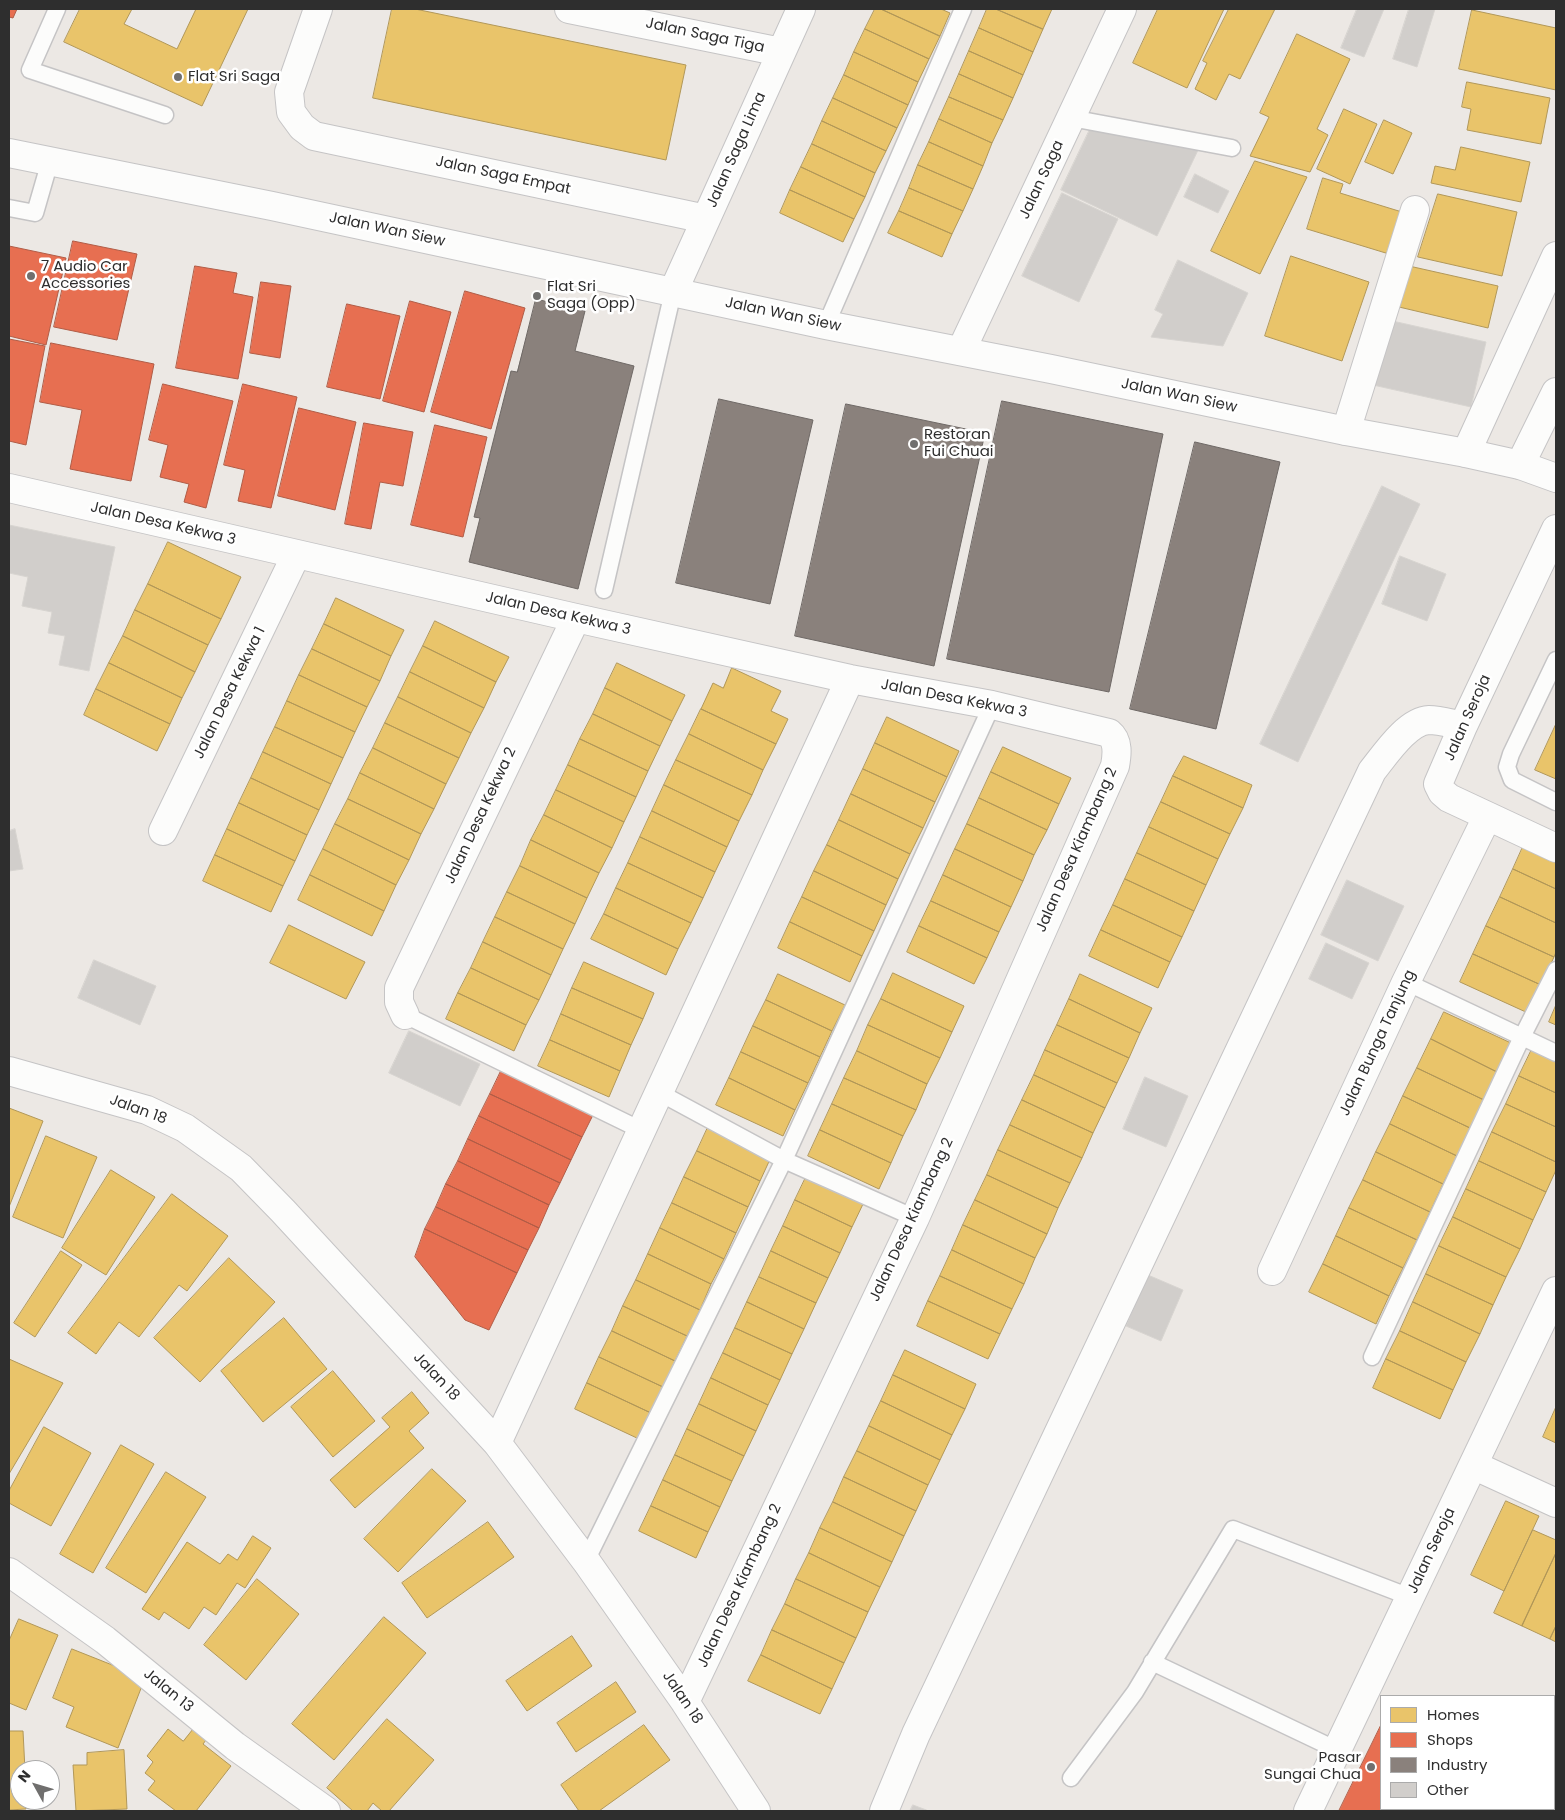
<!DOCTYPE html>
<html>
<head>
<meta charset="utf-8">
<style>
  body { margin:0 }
  #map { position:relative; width:1565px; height:1820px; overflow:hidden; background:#ece8e4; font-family:Poppins,sans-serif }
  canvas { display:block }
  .frame { position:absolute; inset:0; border:10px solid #2e2e2e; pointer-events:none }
  .legend { position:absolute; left:1380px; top:1695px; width:175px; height:115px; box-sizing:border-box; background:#fff; border:1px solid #ababab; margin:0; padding:6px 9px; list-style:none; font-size:15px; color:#2e2e2e }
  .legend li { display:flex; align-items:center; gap:10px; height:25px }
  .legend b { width:25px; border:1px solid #ababab }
  .north { position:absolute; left:10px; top:1760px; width:50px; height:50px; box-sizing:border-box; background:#fff; border:1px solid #ababab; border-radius:50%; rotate:309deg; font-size:14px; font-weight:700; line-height:20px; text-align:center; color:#2e2e2e }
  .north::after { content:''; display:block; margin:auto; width:18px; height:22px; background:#706f6e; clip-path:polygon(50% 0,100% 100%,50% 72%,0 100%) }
</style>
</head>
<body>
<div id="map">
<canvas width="1565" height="1820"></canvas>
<div class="frame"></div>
<ul class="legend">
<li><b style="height:14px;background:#e9c46a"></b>Homes</li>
<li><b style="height:14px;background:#e76f51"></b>Shops</li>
<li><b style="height:14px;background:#8a817c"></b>Industry</li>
<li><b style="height:14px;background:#d1cecb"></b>Other</li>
</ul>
<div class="north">N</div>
</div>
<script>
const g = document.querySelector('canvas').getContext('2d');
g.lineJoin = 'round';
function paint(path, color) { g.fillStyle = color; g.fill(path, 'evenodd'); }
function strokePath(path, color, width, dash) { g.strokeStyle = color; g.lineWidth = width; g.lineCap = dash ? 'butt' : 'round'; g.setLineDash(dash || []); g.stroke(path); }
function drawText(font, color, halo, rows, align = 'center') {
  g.font = font + ' Poppins,sans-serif'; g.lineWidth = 5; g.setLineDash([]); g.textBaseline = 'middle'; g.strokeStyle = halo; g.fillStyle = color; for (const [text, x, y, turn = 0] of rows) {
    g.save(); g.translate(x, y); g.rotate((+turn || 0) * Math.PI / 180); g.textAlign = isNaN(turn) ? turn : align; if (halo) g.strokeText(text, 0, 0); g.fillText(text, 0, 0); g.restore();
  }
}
const homes = new Path2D(`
  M80,9H132L124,24L177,49L196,9H248L202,106L64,42Z
  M392,9H415L686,65L666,160L373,98Z
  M875,9H881L940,36L929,59L865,29Z
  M881,9H941L950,13L940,36Z
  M987,9H996L1043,29L1033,52L979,28Z
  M996,9H1052L1043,29Z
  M1158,9H1224L1187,88L1133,63Z
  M1229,9H1275L1240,79L1229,74L1216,100L1195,89L1207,63L1203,61Z
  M1472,10L1556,28V90L1459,69Z
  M979,28L1033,52L1023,75L969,51Z
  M865,29L929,59L918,82L854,52Z
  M1297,34L1350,59L1317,129L1328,135L1310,172L1250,156L1269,117L1260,113Z
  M969,51L1023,75L1013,98L959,74Z
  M854,52L918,82L908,105L844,75Z
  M959,74L1013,98L1003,120L949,97Z
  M844,75L908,105L897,128L833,98Z
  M1467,82L1550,98L1541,144L1467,130L1471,109L1462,107Z
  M949,97L1003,120L992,143L939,119Z
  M833,98L897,128L886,151L822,121Z
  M1344,109L1377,124L1350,184L1317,169Z
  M939,119L992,143L983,166L929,142Z
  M1384,120L1412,133L1393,174L1365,162Z
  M822,121L886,151L875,173L812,144Z
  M929,142L983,166L973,189L918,165Z
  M812,144L875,173L865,197L801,167Z
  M1461,147L1530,162L1521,202L1431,183L1435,166L1455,170Z
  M1255,161L1307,177L1260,274L1211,251Z
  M918,165L973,189L963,211L909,188Z
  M801,167L865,197L854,219L790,190Z
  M1323,178L1343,184L1340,193L1402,212L1389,254L1307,229Z
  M909,188L963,211L952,234L899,211Z
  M790,190L854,219L843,242L780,213Z
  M1438,194L1517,212L1502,276L1418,257Z
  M899,211L952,234L942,257L888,233Z
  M1291,256L1369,282L1342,361L1265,336Z
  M1409,266L1498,286L1488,328L1399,307Z
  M168,542L241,577L221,619L148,584Z
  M148,584L221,619L208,645L135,610Z
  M336,598L404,630L391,656L324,624Z
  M135,610L208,645L195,672L123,636Z
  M435,621L509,657L496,682L423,646Z
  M324,624L391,656L380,681L312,649Z
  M123,636L195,672L182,698L109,663Z
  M423,646L496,682L484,708L410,672Z
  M312,649L380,681L367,707L299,675Z
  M109,663L182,698L170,724L96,689Z
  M617,663L685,695L672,721L605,688Z
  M732,668L781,691L771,711L788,719L776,744L701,709L713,683L723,688Z
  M410,672L484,708L471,733L398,697Z
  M299,675L367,707L355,732L287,701Z
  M605,688L672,721L660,746L593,714Z
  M96,689L170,724L157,751L84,715Z
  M398,697L471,733L459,758L385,723Z
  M287,701L355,732L343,758L275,727Z
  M701,709L776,744L763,770L689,734Z
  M593,714L660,746L648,771L580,739Z
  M887,717L959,751L947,777L875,743Z
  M385,723L459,758L446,784L373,748Z
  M1556,724V779L1535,770Z
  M275,727L343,758L331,784L263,752Z
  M689,734L763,770L752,795L676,760Z
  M580,739L648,771L636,797L568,765Z
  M875,743L947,777L935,802L863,769Z
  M1003,747L1071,778L1059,804L991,772Z
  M373,748L446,784L434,809L360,773Z
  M263,752L331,784L319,810L251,778Z
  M1184,756L1252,785L1243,808L1173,776Z
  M676,760L752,795L739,821L664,785Z
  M568,765L636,797L624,822L556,790Z
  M863,769L935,802L923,828L851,794Z
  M991,772L1059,804L1047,830L979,798Z
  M360,773L434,809L421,834L348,799Z
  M1173,776L1243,808L1230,834L1161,802Z
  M251,778L319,810L307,835L239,803Z
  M664,785L739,821L727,847L652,811Z
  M556,790L624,822L612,848L544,815Z
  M851,794L923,828L910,854L839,820Z
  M979,798L1047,830L1034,855L967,824Z
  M348,799L421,834L409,860L335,824Z
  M1161,802L1230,834L1218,859L1149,827Z
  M239,803L307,835L295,861L227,829Z
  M652,811L727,847L715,872L640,837Z
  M544,815L612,848L599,873L531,840Z
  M839,820L910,854L898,879L827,845Z
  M335,824L409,860L396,885L323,849Z
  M967,824L1034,855L1023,881L955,849Z
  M1149,827L1218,859L1206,885L1137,853Z
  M227,829L295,861L283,886L215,855Z
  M640,837L715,872L703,898L628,863Z
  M531,840L599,873L587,898L520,866Z
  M1526,840L1556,854V889L1513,869Z
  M827,845L898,879L886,905L814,871Z
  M323,849L396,885L384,911L310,875Z
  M955,849L1023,881L1011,907L943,875Z
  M1137,853L1206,885L1194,911L1125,879Z
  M215,855L283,886L271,912L203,881Z
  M628,863L703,898L691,923L616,888Z
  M520,866L587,898L575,924L507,892Z
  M1513,869L1556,889V923L1500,897Z
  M814,871L886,905L874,931L802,897Z
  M310,875L384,911L372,936L298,900Z
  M943,875L1011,907L999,932L931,901Z
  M1125,879L1194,911L1182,937L1113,905Z
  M616,888L691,923L678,949L604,914Z
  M507,892L575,924L563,949L495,917Z
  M802,897L874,931L862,956L790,922Z
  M1500,897L1556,923V952L1554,957L1486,926Z
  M931,901L999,932L987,958L919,926Z
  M1113,905L1182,937L1170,962L1101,930Z
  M604,914L678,949L666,975L591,939Z
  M495,917L563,949L551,975L483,942Z
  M790,922L862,956L850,982L778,948Z
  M289,925L365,962L346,999L270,963Z
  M919,926L987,958L974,984L907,952Z
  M1486,926L1554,957L1541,985L1473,954Z
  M1101,930L1170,962L1158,988L1089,956Z
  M483,942L551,975L539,1000L471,968Z
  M1473,954L1541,985L1528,1013L1460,982Z
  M584,962L654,993L643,1019L572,988Z
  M471,968L539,1000L526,1025L458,993Z
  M893,973L964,1006L952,1032L881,999Z
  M778,974L845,1005L832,1031L766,1000Z
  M1080,974L1152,1008L1140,1033L1069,999Z
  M572,988L643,1019L631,1045L561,1014Z
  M458,993L526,1025L514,1051L446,1019Z
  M881,999L952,1032L940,1058L868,1025Z
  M1069,999L1140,1033L1129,1058L1057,1025Z
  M766,1000L832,1031L820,1057L753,1026Z
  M1556,1005V1025L1549,1022Z
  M1444,1012L1511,1043L1497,1072L1431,1039Z
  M561,1014L631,1045L620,1071L550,1040Z
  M868,1025L940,1058L927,1084L857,1051Z
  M1057,1025L1129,1058L1117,1083L1045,1050Z
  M753,1026L820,1057L808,1083L741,1052Z
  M1431,1039L1497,1072L1484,1100L1417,1068Z
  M550,1040L620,1071L609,1097L538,1066Z
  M1533,1047L1556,1058V1093L1519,1076Z
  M1045,1050L1117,1083L1105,1108L1034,1075Z
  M857,1051L927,1084L916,1110L844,1078Z
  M741,1052L808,1083L795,1110L729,1078Z
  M1417,1068L1484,1100L1470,1128L1403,1096Z
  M1034,1075L1105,1108L1093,1133L1022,1100Z
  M1519,1076L1556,1093V1127L1506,1104Z
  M729,1078L795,1110L783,1136L716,1105Z
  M844,1078L916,1110L903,1136L832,1104Z
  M1403,1096L1470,1128L1457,1156L1390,1124Z
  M1022,1100L1093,1133L1082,1158L1010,1125Z
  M832,1104L903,1136L891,1163L820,1130Z
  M1506,1104L1556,1127V1162L1492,1132Z
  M9,1108L43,1121L9,1207Z
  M1390,1124L1457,1156L1443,1184L1376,1152Z
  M709,1125L772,1155L760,1181L697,1151Z
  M1010,1125L1082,1158L1070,1183L998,1150Z
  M820,1130L891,1163L879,1189L808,1156Z
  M1492,1132L1556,1162V1170L1546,1192L1479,1161Z
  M46,1136L97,1157L63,1238L13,1217Z
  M998,1150L1070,1183L1058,1208L987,1175Z
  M697,1151L760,1181L748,1207L684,1177Z
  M1376,1152L1443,1184L1430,1212L1363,1180Z
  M1479,1161L1546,1192L1533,1220L1466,1189Z
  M111,1170L155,1197L106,1275L62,1248Z
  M807,1175L864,1202L852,1227L795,1200Z
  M987,1175L1058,1208L1047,1234L975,1200Z
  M684,1177L748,1207L736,1233L672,1203Z
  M1363,1180L1430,1212L1417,1240L1349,1208Z
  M1466,1189L1533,1220L1520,1249L1453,1217Z
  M172,1194L228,1236L187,1291L179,1285L139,1337L119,1322L96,1354L68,1333Z
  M795,1200L852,1227L840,1253L783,1226Z
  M975,1200L1047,1234L1035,1258L963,1225Z
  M672,1203L736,1233L724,1259L660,1228Z
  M1349,1208L1417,1240L1403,1268L1336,1236Z
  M1453,1217L1520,1249L1506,1277L1439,1246Z
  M963,1225L1035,1258L1024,1284L952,1250Z
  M783,1226L840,1253L828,1278L771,1251Z
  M660,1228L724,1259L711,1284L648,1254Z
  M1336,1236L1403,1268L1389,1296L1323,1264Z
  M1439,1246L1506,1277L1493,1305L1426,1274Z
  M952,1250L1024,1284L1012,1309L940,1276Z
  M61,1251L82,1265L35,1337L14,1323Z
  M771,1251L828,1278L816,1303L759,1277Z
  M648,1254L711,1284L700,1310L636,1280Z
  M229,1258L275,1302L200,1382L154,1338Z
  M1323,1264L1389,1296L1376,1324L1309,1292Z
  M1426,1274L1493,1305L1480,1334L1413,1302Z
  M940,1276L1012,1309L1000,1334L928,1301Z
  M759,1277L816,1303L804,1329L747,1302Z
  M636,1280L700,1310L687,1336L623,1306Z
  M928,1301L1000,1334L988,1359L917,1326Z
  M747,1302L804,1329L792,1354L735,1328Z
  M1413,1302L1480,1334L1466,1362L1400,1331Z
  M623,1306L687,1336L675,1361L612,1331Z
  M284,1318L327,1369L263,1422L221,1371Z
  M735,1328L792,1354L780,1380L723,1353Z
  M612,1331L675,1361L663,1387L599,1357Z
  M1400,1331L1466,1362L1453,1390L1386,1359Z
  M905,1350L976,1384L965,1409L893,1375Z
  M723,1353L780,1380L768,1405L711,1378Z
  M599,1357L663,1387L651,1413L587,1383Z
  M9,1359L63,1383L9,1474Z
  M1386,1359L1453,1390L1440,1419L1373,1388Z
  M333,1371L375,1421L333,1457L291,1407Z
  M893,1375L965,1409L952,1435L881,1401Z
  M711,1378L768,1405L756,1431L699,1404Z
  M587,1383L651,1413L639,1439L575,1409Z
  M412,1392L429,1413L409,1431L424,1448L355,1508L330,1480L390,1427L382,1418Z
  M881,1401L952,1435L940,1460L869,1426Z
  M699,1404L756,1431L744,1456L687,1429Z
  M1556,1407V1443L1543,1437Z
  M869,1426L940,1460L928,1485L857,1451Z
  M44,1427L91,1453L51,1526L9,1503V1491Z
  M687,1429L744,1456L732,1481L675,1455Z
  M121,1445L154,1464L93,1573L60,1554Z
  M857,1451L928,1485L916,1511L844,1477Z
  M675,1455L732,1481L720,1507L663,1480Z
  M432,1469L466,1501L398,1572L364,1539Z
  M166,1472L206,1497L146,1593L106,1568Z
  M844,1477L916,1511L904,1536L833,1502Z
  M663,1480L720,1507L708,1532L651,1506Z
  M1506,1501L1539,1516L1504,1591L1471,1575Z
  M833,1502L904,1536L892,1562L820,1528Z
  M651,1506L708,1532L696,1558L639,1531Z
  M488,1522L514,1557L427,1618L402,1583Z
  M820,1528L892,1562L880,1587L809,1553Z
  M1533,1530L1556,1540V1553L1522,1626L1494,1613Z
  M253,1536L271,1548L245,1588L237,1583L216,1615L204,1607L189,1629L164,1612L159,1620L142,1609L187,1542L220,1564L228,1554L237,1560Z
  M809,1553L880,1587L868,1612L796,1579Z
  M1556,1553V1626L1550,1639L1522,1626Z
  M257,1579L299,1614L246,1680L204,1645Z
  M796,1579L868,1612L856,1638L785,1604Z
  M785,1604L856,1638L844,1663L772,1630Z
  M384,1617L426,1653L334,1760L292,1724Z
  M19,1619L58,1635L26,1710L9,1703V1641Z
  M1556,1626V1642L1550,1639Z
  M772,1630L844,1663L832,1689L761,1655Z
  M572,1636L592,1666L527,1711L506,1681Z
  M72,1649L145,1678L118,1748L66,1727L74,1707L53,1698Z
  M761,1655L832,1689L820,1714L748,1681Z
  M616,1682L636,1712L576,1752L557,1723Z
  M387,1719L434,1760L389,1811H382L373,1803L367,1811H353L327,1788Z
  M199,1722L212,1732L203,1744L231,1766L196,1811H176L148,1790L155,1781L145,1773L153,1762L147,1756L168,1729L183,1741Z
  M644,1725L670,1760L599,1811H579L561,1785Z
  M9,1731H23L25,1770H20V1800H26V1809L9,1810Z
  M124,1750L127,1809L76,1811L73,1765H87V1753Z`);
paint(homes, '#e9c46a');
strokePath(homes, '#b19758', 1);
const shops = new Path2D(`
  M9,9H17L13,18L9,17Z
  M73,241L137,254L117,340L54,327Z
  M9,246L66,258L46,345L9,336Z
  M195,266L237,273L233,293L253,297L238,379L176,368Z
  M261,282L291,286L280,358L250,353Z
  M465,291L525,308L491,429L431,412Z
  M410,301L451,312L424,412L383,401Z
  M347,304L400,316L380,399L327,387Z
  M9,339L45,346L26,445L9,441Z
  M51,343L154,364L131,481L70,469L82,410L40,402Z
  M163,384L233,401L206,508L184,502L189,484L160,477L168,445L149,440Z
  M243,384L297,397L271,508L238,501L245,470L224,465Z
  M299,408L356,422L335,510L278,496Z
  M364,423L413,432L403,486L380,482L371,529L345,524Z
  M435,425L487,437L463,537L411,525Z
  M501,1071L593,1115L582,1137L490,1094Z
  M490,1094L582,1137L571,1160L479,1116Z
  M479,1116L571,1160L560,1183L468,1139Z
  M468,1139L560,1183L549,1205L458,1161Z
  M458,1161L549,1205L539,1228L446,1184Z
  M446,1184L539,1228L528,1250L436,1207Z
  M436,1207L528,1250L517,1273L425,1229Z
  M425,1229L517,1273L489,1330L465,1320L415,1257Z
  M1381,1725V1809H1548L1553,1811H1339Z`);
paint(shops, '#e76f51');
strokePath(shops, '#b05c46', 1);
const industry = new Path2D(`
  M536,299L585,311L575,351L634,366L578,589L469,562L480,518L474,517L511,371L517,372Z
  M719,399L813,420L770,604L676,583Z
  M1002,401L1163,434L1109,692L947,659Z
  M846,404L985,433L934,666L795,636Z
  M1195,442L1280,462L1216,729L1130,709Z`);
paint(industry, '#8a817c');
strokePath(industry, '#6e6865', 1);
const building = new Path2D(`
  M1357,9H1384L1364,57L1341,48Z
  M1409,9H1435L1417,67L1393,59Z
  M1092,125L1200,146L1157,236L1061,190Z
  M1195,174L1229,191L1218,213L1184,197Z
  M1062,193L1118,219L1079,302L1022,276Z
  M1178,260L1248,293L1223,346L1151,337L1163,314L1155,310Z
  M1388,320L1486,342L1471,407L1373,385Z
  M1382,486L1420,504L1298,762L1260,744Z
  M9,525L115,547L89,671L59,665L65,636L48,633L52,612L22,606L28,577L9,573Z
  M1400,556L1446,574L1427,621L1382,604Z
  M15,829L23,869L9,871V831Z
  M1347,880L1404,906L1378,961L1321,935Z
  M1326,943L1369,963L1352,999L1309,979Z
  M94,960L156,986L140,1025L78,998Z
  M409,1031L480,1064L460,1106L389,1073Z
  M1145,1077L1188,1096L1166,1147L1123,1129Z
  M1148,1275L1183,1290L1161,1341L1126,1326Z
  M913,1805L929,1811H910Z`);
paint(building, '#d1cecb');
strokePath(building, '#d7d4d0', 1);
const lane = new Path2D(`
  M57,9L30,70L165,115
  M1071,118L1232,148
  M9,208L35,213L50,161
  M826,325L963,9
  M604,590L673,292
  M1556,660L1511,754L1507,767L1512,780L1556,802
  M1406,982L1556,1053
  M405,1015L643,1131
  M660,1093L784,1160L915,1218
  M1372,1357L1522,1037L1556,970
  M586,1561L784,1160L992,705
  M1152,1662L1337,1750
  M1071,1778L1135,1692L1233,1529L1410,1597`);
const street = new Path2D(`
  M318,9L289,92L291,112L302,127L314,136L706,219
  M569,9L781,52
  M673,292L801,9
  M961,351L1122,9
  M1346,431L1415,210
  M1466,453L1556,256
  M1520,465L1556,392
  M9,488L576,618L850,679L992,705L1109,733C1119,741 1117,755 1115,766L915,1218L685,1702
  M1556,529L1463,726L1438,784L1442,792L1449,798L1556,848
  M163,831L296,555
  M405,1015L399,1002V988L576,618
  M9,1071L147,1110L185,1128L241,1168L283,1211L497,1443L586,1561L685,1702L756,1811
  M1272,1271L1406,982L1487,817
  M497,1443L850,679
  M1473,1465L1556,1503
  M9,1572L105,1640L235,1746L326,1811
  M884,1811L916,1734L1372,771C1385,755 1407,721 1429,720C1440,720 1452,724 1463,726
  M1308,1811L1556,1291`);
const secondary = new Path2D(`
  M9,153L272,206L826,325L1051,369L1346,431L1466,453L1520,465L1556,478`);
strokePath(lane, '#c5c4c5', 19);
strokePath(street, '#c5c4c5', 30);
strokePath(secondary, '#c5c4c5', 30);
strokePath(lane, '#fcfcfb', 16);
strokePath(street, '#fcfcfb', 28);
strokePath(secondary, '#fcfcfb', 28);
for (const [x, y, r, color] of [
  [178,77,5,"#706f6e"],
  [31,276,5,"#706f6e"],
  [537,296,5,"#706f6e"],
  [914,444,5,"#706f6e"],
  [1371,1767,5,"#706f6e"]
]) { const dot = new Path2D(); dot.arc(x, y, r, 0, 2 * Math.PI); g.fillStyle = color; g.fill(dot); strokePath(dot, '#fff', 2); }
drawText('15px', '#2e2e2e', '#fff', [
  ["Jalan Saga Tiga",705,36,12],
  ["Jalan Saga Lima",737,150,-66],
  ["Jalan Saga Empat",503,176,12],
  ["Jalan Saga",1042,180,-65],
  ["Jalan Wan Siew",387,230,12],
  ["Jalan Wan Siew",783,315,12],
  ["Jalan Wan Siew",1179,396,12],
  ["Jalan Desa Kekwa 3",163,524,13],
  ["Jalan Desa Kekwa 3",558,614,13],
  ["Jalan Desa Kekwa 1",230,693,-64],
  ["Jalan Desa Kekwa 3",954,699,11],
  ["Jalan Seroja",1468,718,-66],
  ["Jalan Desa Kekwa 2",481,816,-65],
  ["Jalan Desa Kiambang 2",1077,850,-66],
  ["Jalan Bunga Tanjung",1378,1043,-65],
  ["Jalan 18",138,1110,20],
  ["Jalan Desa Kiambang 2",912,1220,-65],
  ["Jalan 18",436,1377,47],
  ["Jalan Seroja",1432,1551,-65],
  ["Jalan Desa Kiambang 2",740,1586,-65],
  ["Jalan 13",168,1691,39],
  ["Jalan 18",682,1698,56]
]);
drawText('15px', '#2e2e2e', '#fff', [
  ["Flat Sri Saga",188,77],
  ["7 Audio Car",41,267],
  ["Accessories",41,284],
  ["Flat Sri",547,287],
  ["Saga (Opp)",547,304],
  ["Restoran",924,435],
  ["Fui Chuai",924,452],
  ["Pasar",1361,1758,"right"],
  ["Sungai Chua",1361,1775,"right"]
], 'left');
</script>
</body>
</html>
